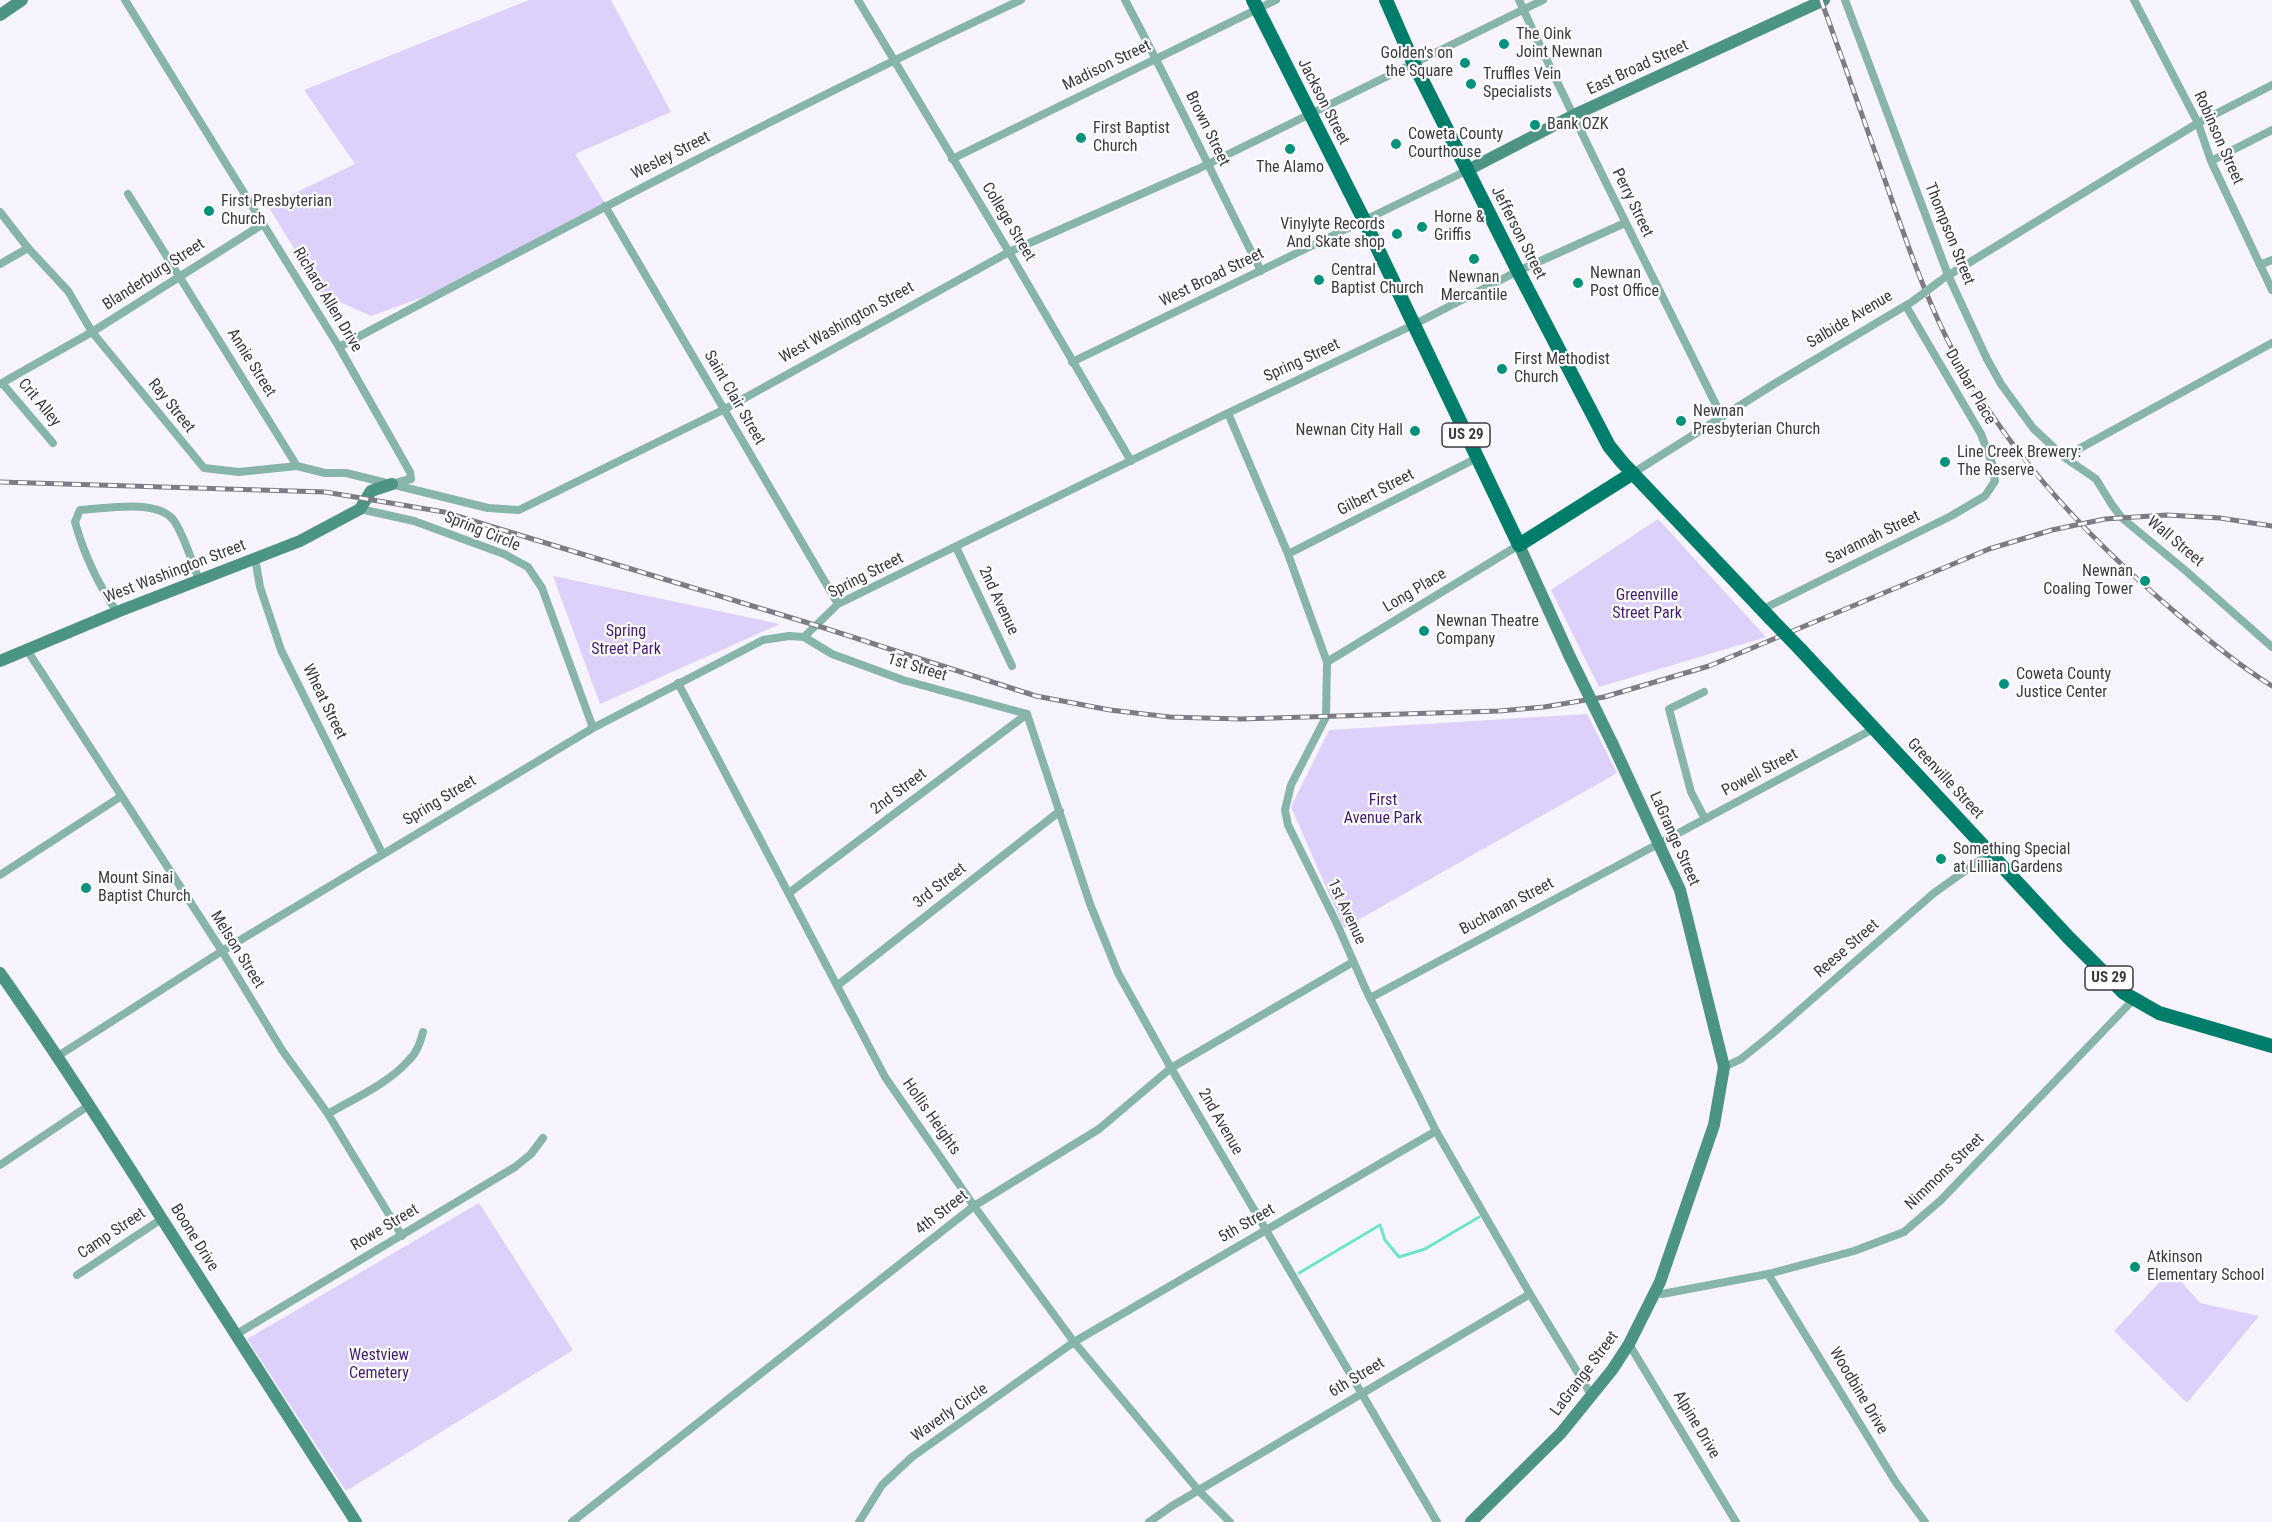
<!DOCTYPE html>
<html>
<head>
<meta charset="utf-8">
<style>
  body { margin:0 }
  canvas { display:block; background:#f7f4ff }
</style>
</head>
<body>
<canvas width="2272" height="1522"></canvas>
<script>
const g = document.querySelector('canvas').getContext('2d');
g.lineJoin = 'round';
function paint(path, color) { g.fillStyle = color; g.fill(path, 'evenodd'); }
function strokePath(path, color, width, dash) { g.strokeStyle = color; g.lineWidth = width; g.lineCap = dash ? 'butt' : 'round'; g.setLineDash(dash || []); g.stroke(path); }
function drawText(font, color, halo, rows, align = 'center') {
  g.font = font + ' "Roboto Condensed",sans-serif'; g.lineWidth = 4.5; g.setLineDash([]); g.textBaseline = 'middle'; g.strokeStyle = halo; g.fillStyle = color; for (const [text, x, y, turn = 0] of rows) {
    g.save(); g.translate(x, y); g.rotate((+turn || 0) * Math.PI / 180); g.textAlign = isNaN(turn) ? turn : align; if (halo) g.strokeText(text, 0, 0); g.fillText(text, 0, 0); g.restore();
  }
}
paint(new Path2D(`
  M529,0H611L671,112L575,154L608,208L432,294L371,316L322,294L268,206L355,164L304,90Z
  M1658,519L1766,637L1599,687L1551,590Z
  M553,576L780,624L600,704Z
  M1587,714L1617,773L1344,928L1291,807L1329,730Z
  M479,1203L573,1350L346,1491L247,1339Z
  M2171,1270L2200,1303L2259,1316L2187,1403L2114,1331Z`), '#ddd0fb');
strokePath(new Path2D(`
  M1299,1273L1380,1225L1385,1240L1399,1257L1425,1249L1479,1217`), '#6de5cb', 3);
strokePath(new Path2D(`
  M125,0L339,347L410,472L411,479L395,483
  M858,0L1009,252L1131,461
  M1125,0C1173,89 1215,181 1261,271
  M1519,0C1583,141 1654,278 1722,417
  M1845,0L1948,275L1987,359L2001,384L2033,428L2064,457L2096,479L2112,505L2122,518L2186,571L2272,647
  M2134,0L2198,123L2211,161L2272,290
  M952,159L1276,0
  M2211,161L2272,130
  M128,194L297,466
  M605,206L838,604
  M0,212L28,248L68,291L92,332L204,468L239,472L297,466L325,473H346L488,508L519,510L723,410L1009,252L1198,169L1543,0
  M0,264L28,248
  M2260,265L2272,260
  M1944,278L2198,123L2272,85
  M339,347C564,228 790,108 1021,0
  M1072,362L1468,170
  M2,383L53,443
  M0,384L92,332L263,224
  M1228,413L1288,554L1327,662L1326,717L1291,785L1285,810L1288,825L1337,924L1366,990L1436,1131L1530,1294L1592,1396
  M2064,457L2272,343
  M1633,473L1774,384L1910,303
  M360,509L414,521L504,554L528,567L542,588L593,728
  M956,547L1012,666
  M1288,554L1477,458
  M255,558L260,587L281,650L382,853
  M1761,610L1951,516L1985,496L1995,481L1992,463L1981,434L1906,306
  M117,612C98,584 84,555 75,522L80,510C106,509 162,497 176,524C186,541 192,562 199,580
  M804,637L832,654L903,680L1027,714
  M27,650L222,951L282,1050L328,1114L402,1236
  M1327,662L1519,545
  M678,683L885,1077L974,1206L1074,1342L1199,1491L1230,1522
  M1704,692L1669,709L1691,792L1705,819
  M1027,714L1090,904L1118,973L1171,1068L1437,1522
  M0,875L120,797
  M789,893L1027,714
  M838,985L1060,811
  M1370,998L1875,728
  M58,1056L222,951L593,728L763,640L789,636L804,637L838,604L1228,413L1413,325L1518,271L1625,223
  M1724,1067L1741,1059L1772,1034L1934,893L1990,853
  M328,1114C353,1099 389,1083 408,1061C417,1053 420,1043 423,1032
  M0,1165L88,1106
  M1768,1274L1895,1481L1925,1522
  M77,1275L163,1218
  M1656,1292L1662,1294L1768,1274L1854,1251L1904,1232L1941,1200L2133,1000
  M235,1335L515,1167L531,1154L543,1138
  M1629,1344L1736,1522
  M572,1522L974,1206L1099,1129L1171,1068L1353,962
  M859,1522L882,1485L912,1457L1074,1342L1436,1131
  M1149,1522L1172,1506L1530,1294`), '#87b5aa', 8);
strokePath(new Path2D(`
  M0,15L22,0
  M1468,170L1574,115L1824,0
  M1519,545L1570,657
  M0,661L117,612L300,541L360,509L371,491L392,484
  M0,973C83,1091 158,1214 236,1335C276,1397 316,1459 356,1522
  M1471,1522L1561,1433L1612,1370L1629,1344L1660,1282L1714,1125L1724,1067L1680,890L1613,745`), '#4c9585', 12);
strokePath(new Path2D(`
  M1253,0L1364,220L1519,545L1633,473
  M1386,0L1413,62L1518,271L1609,446L1622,462L1771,619
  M1801,650L2068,937L2124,993L2159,1013L2272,1046`), '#017e6b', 14);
const rail = new Path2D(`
  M1821,0C1841,55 1861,111 1880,166C1901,226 1921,287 1949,343C2004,451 2090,541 2182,618C2211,642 2240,666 2272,686
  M0,482L325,492L444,512L815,625L1036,696L1110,710L1170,717L1241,719L1499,711L1544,707L1604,697L1709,666L1989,549L2052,530L2105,519L2167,515L2220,518L2272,526`);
strokePath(rail, '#7d7b83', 5);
strokePath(rail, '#fff', 3, [9]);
strokePath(new Path2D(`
  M1913,301L1940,281`), '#87b5aa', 8);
strokePath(new Path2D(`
  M1570,657L1613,745`), '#4c9585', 12);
strokePath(new Path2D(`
  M1771,619L1801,650`), '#017e6b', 14);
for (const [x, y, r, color] of [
  [1504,44,6,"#05927c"],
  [1465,63,6,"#05927c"],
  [1471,84,6,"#05927c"],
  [1535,125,6,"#05927c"],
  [1081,138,6,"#05927c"],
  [1396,144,6,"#05927c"],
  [1290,149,6,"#05927c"],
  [209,211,6,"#05927c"],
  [1422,227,6,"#05927c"],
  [1397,234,6,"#05927c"],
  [1474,259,6,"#05927c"],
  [1319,280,6,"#05927c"],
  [1578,283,6,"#05927c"],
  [1502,369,6,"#05927c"],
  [1681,421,6,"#05927c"],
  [1415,431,6,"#05927c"],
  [1945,462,6,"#05927c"],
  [2145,581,6,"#05927c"],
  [1424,631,6,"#05927c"],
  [2004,684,6,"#05927c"],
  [1941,859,6,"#05927c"],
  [86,888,6,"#05927c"],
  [2135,1267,6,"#05927c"]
]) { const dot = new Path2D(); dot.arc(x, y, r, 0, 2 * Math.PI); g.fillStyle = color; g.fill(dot); strokePath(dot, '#fff', 2); }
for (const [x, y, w] of [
  [1466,435,48],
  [2109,978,48]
]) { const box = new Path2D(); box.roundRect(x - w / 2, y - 12, w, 24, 4.5); g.fillStyle = '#fff'; g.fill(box); strokePath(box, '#3c3a41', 1.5); }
drawText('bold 15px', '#3c3a41', null, [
  ["US 29",1466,435],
  ["US 29",2109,978]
]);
drawText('16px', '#3c3a41', '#fff', [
  ["The Oink",1516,35],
  ["Joint Newnan",1516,53],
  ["Golden's on",1453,54,"right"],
  ["the Square",1453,72,"right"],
  ["Truffles Vein",1483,75],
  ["Specialists",1483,93],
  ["Bank OZK",1547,125],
  ["First Baptist",1093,129],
  ["Church",1093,147],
  ["Coweta County",1408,135],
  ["Courthouse",1408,153],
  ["The Alamo",1290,168,"center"],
  ["First Presbyterian",221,202],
  ["Church",221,220],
  ["Horne &",1434,218],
  ["Griffis",1434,236],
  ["Vinylyte Records",1385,225,"right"],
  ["And Skate shop",1385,243,"right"],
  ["Central",1331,271],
  ["Baptist Church",1331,289],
  ["Newnan",1590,274],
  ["Post Office",1590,292],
  ["Newnan",1474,278,"center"],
  ["Mercantile",1474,296,"center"],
  ["First Methodist",1514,360],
  ["Church",1514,378],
  ["Newnan",1693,412],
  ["Presbyterian Church",1693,430],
  ["Newnan City Hall",1403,431,"right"],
  ["Line Creek Brewery:",1957,453],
  ["The Reserve",1957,471],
  ["Newnan",2133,572,"right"],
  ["Coaling Tower",2133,590,"right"],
  ["Newnan Theatre",1436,622],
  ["Company",1436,640],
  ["Coweta County",2016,675],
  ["Justice Center",2016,693],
  ["Something Special",1953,850],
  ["at Lillian Gardens",1953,868],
  ["Mount Sinai",98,879],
  ["Baptist Church",98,897],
  ["Atkinson",2147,1258],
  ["Elementary School",2147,1276]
], 'left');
drawText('16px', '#3c3a41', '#fff', [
  ["Madison Street",1107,66,-26],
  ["East Broad Street",1638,68,-25],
  ["Jackson Street",1323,102,63],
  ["Brown Street",1207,129,64],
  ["Robinson Street",2218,138,66],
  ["Wesley Street",671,156,-27],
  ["Perry Street",1632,203,64],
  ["College Street",1008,222,59],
  ["Jefferson Street",1518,233,63],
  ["Thompson Street",1949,234,68],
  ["Blanderburg Street",154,275,-33],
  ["West Broad Street",1212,278,-26],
  ["Richard Allen Drive",327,300,59],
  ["Salbide Avenue",1850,320,-31],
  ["West Washington Street",847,323,-29],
  ["Spring Street",1302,361,-25],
  ["Annie Street",251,363,58],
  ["Dunbar Place",1970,387,60],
  ["Saint Clair Street",734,398,60],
  ["Crit Alley",39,403,50],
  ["Ray Street",171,406,51],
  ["Gilbert Street",1376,493,-27],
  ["Spring Circle",482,532,22],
  ["Savannah Street",1873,538,-26],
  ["Wall Street",2175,542,40],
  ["West Washington Street",175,572,-21],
  ["Spring Street",866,576,-27],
  ["Long Place",1415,591,-31],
  ["2nd Avenue",998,601,65],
  ["1st Street",917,668,17],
  ["Wheat Street",324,702,64],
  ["Powell Street",1760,773,-28],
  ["Greenville Street",1945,779,47],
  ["2nd Street",899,792,-37],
  ["Spring Street",440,801,-31],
  ["LaGrange Street",1674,839,66],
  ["3rd Street",940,886,-38],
  ["Buchanan Street",1507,907,-28],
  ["1st Avenue",1346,912,65],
  ["Reese Street",1847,949,-41],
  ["Melson Street",237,950,58],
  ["Hollis Heights",931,1117,55],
  ["2nd Avenue",1220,1122,60],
  ["Nimmons Street",1945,1172,-44],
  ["4th Street",942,1213,-38],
  ["5th Street",1247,1224,-30],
  ["Rowe Street",385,1228,-31],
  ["Camp Street",112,1234,-34],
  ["Boone Drive",194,1238,58],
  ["LaGrange Street",1585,1374,-53],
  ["6th Street",1357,1378,-31],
  ["Woodbine Drive",1858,1391,59],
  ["Waverly Circle",950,1413,-35],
  ["Alpine Drive",1696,1425,59]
]);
drawText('16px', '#431974', '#fff', [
  ["Greenville",1647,596],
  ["Street Park",1647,614],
  ["Spring",626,632],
  ["Street Park",626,650],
  ["First",1383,801],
  ["Avenue Park",1383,819],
  ["Westview",379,1356],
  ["Cemetery",379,1374]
]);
</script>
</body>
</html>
